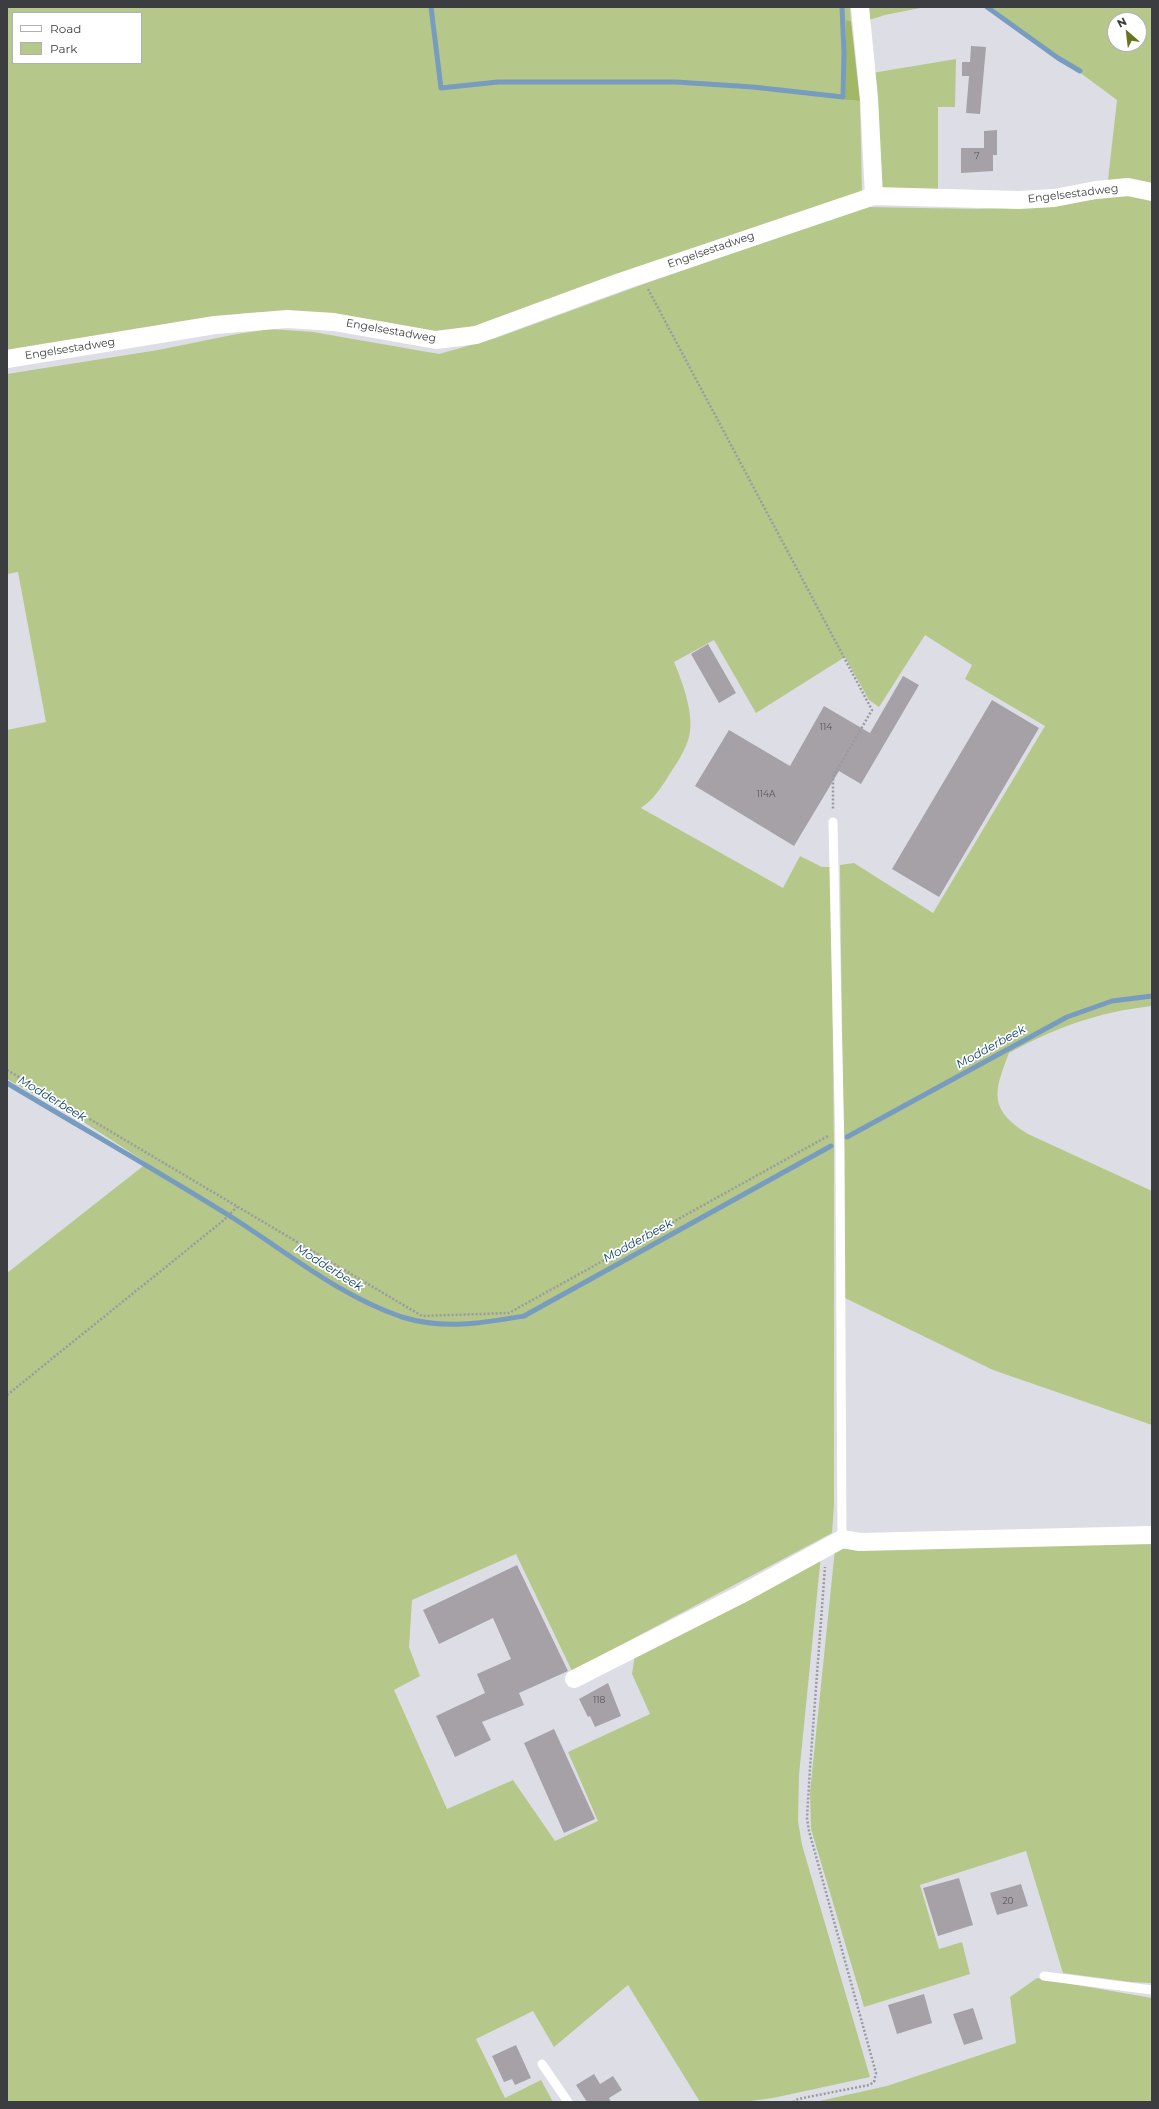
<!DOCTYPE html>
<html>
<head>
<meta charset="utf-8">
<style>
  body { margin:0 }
  #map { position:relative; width:1159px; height:2109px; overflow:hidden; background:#dddee5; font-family:Montserrat,sans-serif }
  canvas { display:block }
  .frame { position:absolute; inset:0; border:8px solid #3c3d40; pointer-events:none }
  .legend { position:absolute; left:12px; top:12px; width:130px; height:52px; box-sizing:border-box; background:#fff; border:1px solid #b1b1b3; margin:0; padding:5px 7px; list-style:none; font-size:12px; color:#3c3d40 }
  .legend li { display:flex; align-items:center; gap:8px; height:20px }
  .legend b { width:20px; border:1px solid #b1b1b3 }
  .north { position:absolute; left:1107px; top:12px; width:40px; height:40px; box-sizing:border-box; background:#fff; border:1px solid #b1b1b3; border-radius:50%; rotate:332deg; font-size:11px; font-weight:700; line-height:16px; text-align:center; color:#3c3d40 }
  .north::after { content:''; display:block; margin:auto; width:14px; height:18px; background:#6a741e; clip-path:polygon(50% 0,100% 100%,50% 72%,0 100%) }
</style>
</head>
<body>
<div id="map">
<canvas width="1159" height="2109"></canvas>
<div class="frame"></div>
<ul class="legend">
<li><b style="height:5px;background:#fff"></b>Road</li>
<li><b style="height:11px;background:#b6c78a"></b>Park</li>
</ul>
<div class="north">N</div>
</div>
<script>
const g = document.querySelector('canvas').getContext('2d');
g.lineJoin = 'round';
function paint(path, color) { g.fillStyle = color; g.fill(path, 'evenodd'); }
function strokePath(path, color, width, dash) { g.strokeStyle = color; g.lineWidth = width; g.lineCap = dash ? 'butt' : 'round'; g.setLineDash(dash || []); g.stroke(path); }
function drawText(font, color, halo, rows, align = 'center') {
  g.font = font + ' Montserrat,sans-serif'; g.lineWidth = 3.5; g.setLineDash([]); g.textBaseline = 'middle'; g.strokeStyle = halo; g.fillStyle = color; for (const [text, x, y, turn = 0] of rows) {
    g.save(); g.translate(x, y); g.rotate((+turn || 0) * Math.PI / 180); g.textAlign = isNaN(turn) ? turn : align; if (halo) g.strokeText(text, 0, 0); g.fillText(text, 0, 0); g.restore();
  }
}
paint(new Path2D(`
  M7,7H850L851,21L846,20L845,100L860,101L862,195L454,342L283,312L246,313L122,338L7,355ZM13,13H141V63H13Z
  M864,7H925L885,15L866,21Z
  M991,7H1152V188L1108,180L1117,100ZM1115,20H1139V44H1115Z
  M956,59L955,107H938V193H889L880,186L872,73Z
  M1125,192L1152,200V1006C1098,1012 1057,1027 1009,1053C994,1092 988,1109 1028,1134L1152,1191V1425L993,1370L845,1298L840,865L854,863L933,913L1045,726L965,679L972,665L925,635L879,707L869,700L845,657L756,713L714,640L674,662C682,681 695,715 689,737C685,751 677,763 669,775C662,787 653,800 641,808L783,888L800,856L822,867H831L834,1149V1505L832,1533L572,1671L516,1554L412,1600L409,1647L420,1676L394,1690L447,1809L513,1780L555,1841L598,1821L568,1752L650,1714L632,1674L635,1654L821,1555L799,1775L798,1821L802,1845L870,2077L773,2098L743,2102H700L628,1985L554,2047L533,2011L476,2039L505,2098L541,2080L553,2102H7V1273L147,1163L82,1121L7,1079V730L46,722L18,572L7,574V374L158,350L237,334L271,329L313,332L439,354L496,338L644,284L865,207L979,209L1031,207Z
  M1152,1541V1983L1131,1982L1063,1973L1026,1851L920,1885L939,1949L962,1942L970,1974L864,2007L811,1829L810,1792L835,1549L849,1546Z
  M1037,1978L1152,1998V2102H815L887,2086L1016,2043L1010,1997Z`), '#b6c78a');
paint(new Path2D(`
  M846,20L851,21L860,101L845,100Z`), '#a3b867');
strokePath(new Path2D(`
  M431,7L441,88L498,82H676L753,87L843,97L844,52L842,7
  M987,7L1058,58L1080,71
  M7,1083C82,1128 159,1172 233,1218C288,1253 340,1296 402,1317C444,1330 483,1323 524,1316L831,1146
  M847,1137L1067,1017L1112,1001L1152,996`), '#789cbf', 5);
paint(new Path2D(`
  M971,46L986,47L980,114L966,113L969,76H962V62H970Z
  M997,130V155H993V171L961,173V148H984V131Z
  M708,644L736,693L719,703L691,654Z
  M903,676L919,685L861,784L839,771L794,846L695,786L729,730L790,766L824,706L870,733Z
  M992,700L1039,728L939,897L892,869Z
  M517,1565L568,1671L519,1693L524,1705L482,1722L491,1740L455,1757L436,1716L485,1693L477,1674L511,1659L493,1618L439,1644L423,1610Z
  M608,1683L621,1716L595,1727L590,1716L588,1717L579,1699Z
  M554,1729L595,1819L564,1833L524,1743Z
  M959,1878L973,1925L938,1936L923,1888Z
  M1021,1884L1028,1906L997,1915L990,1893Z
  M924,1994L932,2023L897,2034L888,2005Z
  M973,2008L983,2039L964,2045L953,2014Z
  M516,2045L531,2078L515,2085L512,2079L504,2082L492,2056Z
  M594,2074L600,2084L613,2076L622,2090L609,2098L611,2102H587L576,2085Z`), '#a5a1a7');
strokePath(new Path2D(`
  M648,289L872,710L833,777V810
  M7,1070L422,1316L509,1313L828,1136
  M7,1395L224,1220L237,1207
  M793,2102L798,2099L869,2085L874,2082L876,2073L809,1831L807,1818L810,1768L825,1567`), '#9a9ba0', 2.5, [2, 2]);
strokePath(new Path2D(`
  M833,822L840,1151L842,1539
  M1044,1976L1152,1990
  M542,2064L568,2102`), '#fff', 9);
strokePath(new Path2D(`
  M860,7L869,98L874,196
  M7,359L215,325L287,319L334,322L436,340L476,335L620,282L874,196L1019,200L1054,198L1096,190L1128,187L1152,192
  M574,1679L740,1595L842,1539L860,1542L1152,1535`), '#fff', 18);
drawText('9px', '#56565a', null, [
  ["7",977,156],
  ["114",826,727],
  ["114A",766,794],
  ["118",599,1700],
  ["20",1008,1901]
]);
drawText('11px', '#3c3d40', '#fff', [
  ["Engelsestadweg",1073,194,-7],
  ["Engelsestadweg",711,250,-19],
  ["Engelsestadweg",391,331,10],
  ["Engelsestadweg",70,349,-9]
]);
drawText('italic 12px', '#114168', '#fff', [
  ["Modderbeek",991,1047,-29],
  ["Modderbeek",52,1099,31],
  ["Modderbeek",638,1241,-29],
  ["Modderbeek",329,1268,32]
]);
</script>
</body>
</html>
